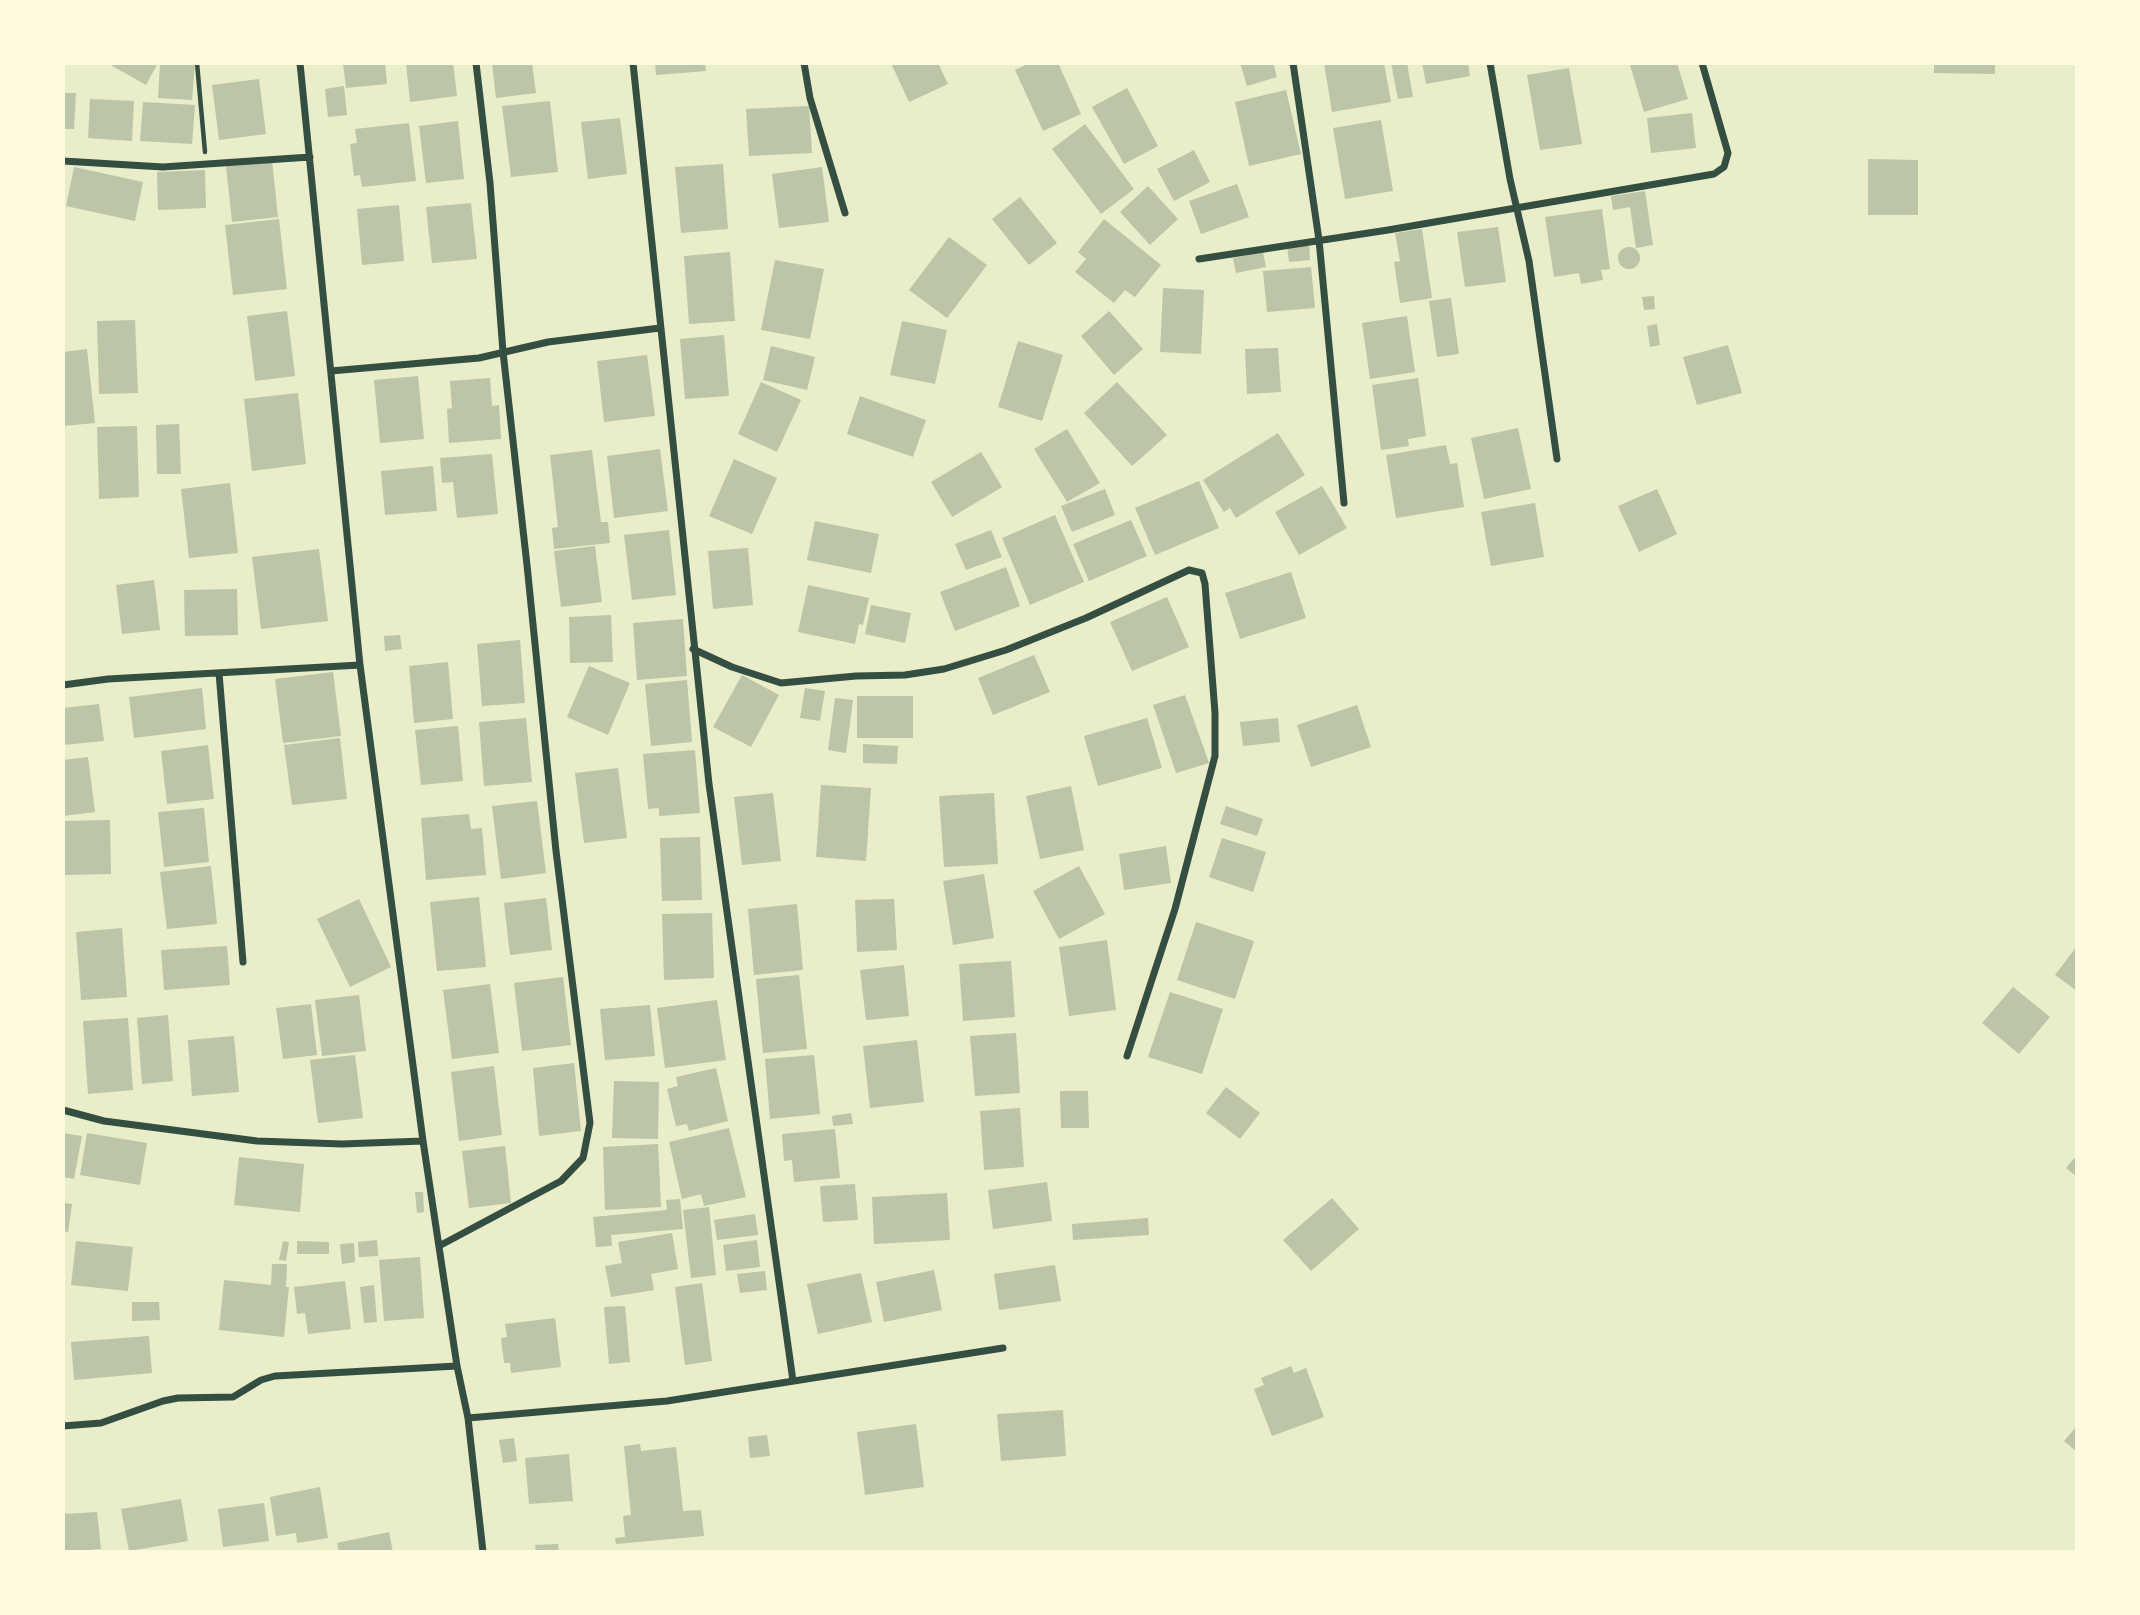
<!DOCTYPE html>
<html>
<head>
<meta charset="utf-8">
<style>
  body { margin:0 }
  #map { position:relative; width:2140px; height:1615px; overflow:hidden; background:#e9edc9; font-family:Commissioner,sans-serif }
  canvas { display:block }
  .frame { position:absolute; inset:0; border:65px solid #fefae0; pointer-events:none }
</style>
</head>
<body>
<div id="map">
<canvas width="2140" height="1615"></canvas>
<div class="frame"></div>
</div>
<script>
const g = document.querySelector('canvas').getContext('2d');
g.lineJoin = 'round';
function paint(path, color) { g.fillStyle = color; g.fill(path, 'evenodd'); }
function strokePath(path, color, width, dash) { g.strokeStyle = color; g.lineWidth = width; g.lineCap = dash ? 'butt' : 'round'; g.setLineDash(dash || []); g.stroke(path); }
paint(new Path2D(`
  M107,63H158L146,85Z
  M160,63H195L192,100L158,98Z
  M343,63H385L387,84L346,88Z
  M406,63H453L457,96L410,102Z
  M492,63H532L536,93L496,98Z
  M655,63H705L706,71L656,75Z
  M891,63H938L948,84L909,102Z
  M1029,63H1058L1081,114L1043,131L1015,70Z
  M1240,63H1273L1277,77L1247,86Z
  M1324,63H1384L1391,102L1332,112Z
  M1391,63H1407L1413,97L1398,99Z
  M1422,63H1468L1470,76L1426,84Z
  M1637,63H1677L1688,99L1644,112L1630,65Z
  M1934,63H1995V74L1934,73Z
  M1569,68L1582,144L1540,150L1527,75Z
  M259,79L266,134L219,140L212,85Z
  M344,86L347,115L328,117L325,89Z
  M1127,88L1158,146L1124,164L1092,107Z
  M1286,90L1301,154L1249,166L1235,102Z
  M63,93H76L74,129H63Z
  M90,99L134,101L132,141L88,138Z
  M550,101L558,172L511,177L502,106Z
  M143,102L195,105L192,144L140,141Z
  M809,106L812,153L749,156L746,109Z
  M1692,113L1696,148L1651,153L1647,118Z
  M620,118L627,174L588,179L581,122Z
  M1381,120L1393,191L1345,199L1333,128Z
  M458,121L464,179L426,183L419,126Z
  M409,123L416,181L362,187L360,175L354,176L350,144L357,143L355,129Z
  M1085,124L1134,189L1101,214L1052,149Z
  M1194,150L1210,182L1174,201L1157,169Z
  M1868,159L1918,160V215H1868Z
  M272,160L278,217L232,222L226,166Z
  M723,164L728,229L681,233L675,167Z
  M74,167L143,182L135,221L66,206Z
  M822,167L829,222L779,228L772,174Z
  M205,170L206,208L158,210L157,172Z
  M1237,184L1249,217L1201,234L1189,201Z
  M1148,186L1178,219L1150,245L1120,212Z
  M1645,191L1653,245L1636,248L1630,207L1613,210L1611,196Z
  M1020,197L1057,243L1029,265L992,219Z
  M471,203L477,259L432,263L426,207Z
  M399,205L404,261L362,265L357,209Z
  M1602,209L1610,269L1601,270L1603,280L1581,284L1579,273L1554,277L1545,217Z
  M279,219L287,289L233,295L225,225Z
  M1104,219L1161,265L1135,297L1125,290L1114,303L1075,272L1086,259L1078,252Z
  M1498,227L1506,282L1465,287L1457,232Z
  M1422,229L1432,298L1400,303L1394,262L1400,261L1395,233Z
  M949,237L987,265L947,318L909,290Z
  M1309,244L1310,260L1289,262L1287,246Z
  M1618 258a11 11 0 1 1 22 0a11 11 0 1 1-22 0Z
  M730,252L735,321L689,324L684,256Z
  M1263,252L1266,267L1236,273L1233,258Z
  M775,260L824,269L810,339L761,330Z
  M1311,267L1315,308L1267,312L1263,271Z
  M1163,288L1204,290L1201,354L1160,352Z
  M1654,296L1655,309L1644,310L1642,297Z
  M1451,298L1459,354L1437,357L1429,301Z
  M287,311L295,376L255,381L247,316Z
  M1109,311L1143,349L1114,375L1081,336Z
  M1407,316L1415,372L1370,379L1362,323Z
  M135,320L138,393L99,394L97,321Z
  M902,321L947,330L935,384L890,375Z
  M1657,324L1660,345L1650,347L1647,326Z
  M724,335L729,396L685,399L680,339Z
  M1018,341L1063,355L1042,421L998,407Z
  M1728,345L1742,393L1697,405L1683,357Z
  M771,346L815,357L807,390L763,380Z
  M1278,348L1281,392L1247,394L1245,349Z
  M87,349L95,423L63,426V352Z
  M647,355L655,416L604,422L597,361Z
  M418,376L424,439L380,443L374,380Z
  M490,378L492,406L499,405L501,439L449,443L447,409L452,408L450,381Z
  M1418,378L1426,436L1408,439L1409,446L1381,450L1372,385Z
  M761,382L801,400L777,452L738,434Z
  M1117,382L1167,435L1132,466L1084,413Z
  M298,393L306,464L252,471L244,399Z
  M860,396L926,420L913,457L847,434Z
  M179,424L181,474H157L156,425Z
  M137,426L139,497L99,499L97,427Z
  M1518,428L1531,489L1484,499L1471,438Z
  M1067,429L1100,483L1067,502L1034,449Z
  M1278,433L1305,475L1236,518L1230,508L1224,512L1203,480Z
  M1446,445L1450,464L1457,463L1464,507L1396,518L1386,455Z
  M660,449L668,511L614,518L607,456Z
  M592,450L601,522H608L610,543L554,549L552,528L558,527L550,455Z
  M981,452L1002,487L952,517L931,482Z
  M492,454L498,514L457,518L453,482L442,483L440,458Z
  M734,459L777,478L752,534L709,516Z
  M433,466L437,511L385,515L381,471Z
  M1199,481L1219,528L1155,555L1135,508Z
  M230,483L238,553L189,558L181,489Z
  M1322,486L1347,528L1299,555L1275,512Z
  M1105,489L1115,515L1072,532L1061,506Z
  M1657,489L1677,534L1639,552L1618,506Z
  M1535,503L1544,557L1491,566L1481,512Z
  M1055,515L1084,582L1030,605L1002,538Z
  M1131,520L1147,556L1089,581L1073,544Z
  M815,521L879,534L871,573L807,560Z
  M669,530L676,595L632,600L624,535Z
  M991,530L1002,557L966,570L955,544Z
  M595,546L602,602L561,607L554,551Z
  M748,548L753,605L713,609L708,551Z
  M319,549L328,621L261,629L252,557Z
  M1006,567L1020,606L955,631L940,592Z
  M1291,572L1306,618L1240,639L1225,593Z
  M154,580L160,630L122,634L116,585Z
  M808,585L869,598L863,625L859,624L855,644L798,632Z
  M237,589L238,635L185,636L184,590Z
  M1167,597L1189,647L1132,671L1110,622Z
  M871,605L911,613L905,643L865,634Z
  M611,615L613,662L570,663L569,617Z
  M683,619L687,676L637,680L633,623Z
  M400,635L402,649L385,651L384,636Z
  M520,640L525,703L482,706L477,644Z
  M1034,655L1050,692L993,715L978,678Z
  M448,662L453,719L414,723L409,666Z
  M589,666L630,683L608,735L567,717Z
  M333,672L341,736L283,743L275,679Z
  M742,675L779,695L751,747L713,727Z
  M687,680L692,742L651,746L645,684Z
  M202,688L206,729L134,738L129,697Z
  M805,688L825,691L820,721L800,718Z
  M1185,695L1209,763L1176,773L1153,705Z
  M857,696H913V738H857Z
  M835,698L853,700L846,753L828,750Z
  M99,704L104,741L63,745V708Z
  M1357,705L1371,747L1311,767L1297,725Z
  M526,718L532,782L484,786L479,722Z
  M1147,718L1162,768L1098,786L1084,736Z
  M1278,718L1280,742L1243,746L1240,722Z
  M458,726L463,781L421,785L415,730Z
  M340,738L347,799L292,805L284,745Z
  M863,744L898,746L897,764L863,763Z
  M208,745L214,799L167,804L161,751Z
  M695,750L700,813L659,816V808L648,809L643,754Z
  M88,757L95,812L63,816V760Z
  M618,768L627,838L584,843L575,773Z
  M821,785L871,788L866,861L816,857Z
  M1071,786L1084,850L1040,859L1026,796Z
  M773,793L781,861L742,865L734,797Z
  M994,793L998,864L944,867L939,796Z
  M537,801L546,873L501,879L492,806Z
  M1226,806L1263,819L1257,836L1220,824Z
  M204,808L209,862L164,867L158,812Z
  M469,814L471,829L482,828L486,875L426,880L421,818Z
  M110,820L111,874L64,875L63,821Z
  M700,837L702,900L662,901L660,838Z
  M1222,838L1266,852L1253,892L1209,877Z
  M1166,846L1171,883L1124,890L1119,854Z
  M211,866L217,924L167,929L160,872Z
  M1079,866L1105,914L1059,939L1033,891Z
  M984,874L994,938L953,945L943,881Z
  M479,897L486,967L437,971L430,902Z
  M546,898L552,950L510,955L504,903Z
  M359,899L391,967L350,987L317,919Z
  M894,899L897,950L857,952L855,900Z
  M797,904L803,970L754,975L748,909Z
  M712,913L714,978L664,980L662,914Z
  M1196,922L1254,941L1235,999L1177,980Z
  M122,928L127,997L81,1000L76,932Z
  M1107,940L1116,1010L1069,1016L1059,947Z
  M227,946L230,985L164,990L161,950Z
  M2077,946V991L2055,975Z
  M1011,961L1015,1017L963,1021L959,964Z
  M904,965L909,1016L866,1020L860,970Z
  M799,975L807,1049L763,1053L756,979Z
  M563,977L571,1045L522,1051L514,983Z
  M490,984L499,1053L452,1059L443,990Z
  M2013,987L2050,1017L2019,1054L1982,1023Z
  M1170,992L1223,1009L1202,1074L1148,1057Z
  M359,995L366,1051L322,1056L315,1000Z
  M717,1000L726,1060L665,1068L657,1008Z
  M311,1004L317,1055L283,1059L276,1008Z
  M650,1005L655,1056L605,1060L600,1009Z
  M168,1015L173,1081L142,1084L137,1018Z
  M128,1018L133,1090L88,1094L83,1021Z
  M1016,1033L1020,1093L975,1096L970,1036Z
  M234,1036L239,1092L192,1096L188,1040Z
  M917,1040L924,1102L870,1108L863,1046Z
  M355,1055L363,1118L318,1123L310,1060Z
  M814,1055L820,1114L770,1119L765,1059Z
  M574,1063L581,1131L539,1136L533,1068Z
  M494,1066L502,1135L459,1141L451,1072Z
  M716,1068L728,1121L689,1131L687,1124L676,1126L667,1089L678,1086L676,1077Z
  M614,1081L659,1082L658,1139L612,1138Z
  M1226,1087L1260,1113L1240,1139L1206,1113Z
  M1060,1091H1088L1089,1128H1061Z
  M1020,1108L1024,1167L984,1170L980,1111Z
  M851,1113L853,1124L833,1126L832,1116Z
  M729,1128L746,1197L704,1206L701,1194L682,1199L669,1142Z
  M835,1129L840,1178L794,1182L792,1160L784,1161L782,1134Z
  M63,1133L82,1136L74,1179L63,1177Z
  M87,1133L147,1143L140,1185L80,1175Z
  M658,1144L661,1207L605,1210L603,1147Z
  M505,1146L511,1203L469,1208L462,1151Z
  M2077,1155V1177L2066,1168Z
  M239,1157L304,1164L300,1212L234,1205Z
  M1047,1182L1052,1221L993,1229L988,1190Z
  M855,1184L858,1220L823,1222L820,1186Z
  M415,1192H423L424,1212L417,1213Z
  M947,1193L950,1240L874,1244L872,1197Z
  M1332,1198L1359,1229L1311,1271L1283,1240Z
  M680,1199L683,1229L611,1235L612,1246L596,1247L593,1217L667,1210L666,1200Z
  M63,1203L72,1204L68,1232L63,1231Z
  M709,1207L716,1275L691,1278L683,1210Z
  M755,1214L758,1235L717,1240L714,1220Z
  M1148,1218L1149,1235L1073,1240L1072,1224Z
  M672,1233L678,1269L651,1274L654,1290L611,1297L605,1266L622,1263L618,1242Z
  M377,1240L378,1256L359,1257L358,1242Z
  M757,1240L760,1267L726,1271L723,1245Z
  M76,1241L133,1247L128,1291L71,1285Z
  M283,1241L289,1242L286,1261L279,1260Z
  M297,1241L329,1242V1254H297Z
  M354,1243L355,1262L342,1264L340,1244Z
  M420,1257L424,1318L384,1321L379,1260Z
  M272,1264H287L286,1287H289L284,1337L219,1330L224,1280L271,1285Z
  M1055,1265L1061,1301L999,1310L994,1274Z
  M934,1270L942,1310L884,1322L876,1282Z
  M765,1271L767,1290L740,1293L737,1274Z
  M861,1273L872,1322L818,1334L807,1284Z
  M345,1281L351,1329L308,1334L305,1313L297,1314L294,1287Z
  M702,1283L712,1361L685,1365L675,1287Z
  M374,1285L377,1322L364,1323L360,1287Z
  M132,1302H159L160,1320L132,1321Z
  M625,1306L630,1362L609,1364L604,1307Z
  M555,1318L561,1367L511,1373L510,1363H504L501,1338L507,1337L505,1324Z
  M149,1336L152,1373L74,1380L71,1342Z
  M1291,1366L1294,1373L1306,1368L1324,1417L1272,1436L1254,1389L1264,1385L1261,1378Z
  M1063,1410L1066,1456L1001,1461L997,1414Z
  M916,1424L924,1487L865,1495L857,1432Z
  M2077,1426V1452L2064,1441Z
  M767,1435L770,1456L750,1458L748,1437Z
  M514,1438L517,1461L503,1463L499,1440Z
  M640,1444L641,1451L676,1447L683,1511L701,1510L704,1536L616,1544L615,1538L625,1537L623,1516L631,1515L624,1446Z
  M569,1454L573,1501L529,1504L525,1458Z
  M320,1487L328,1538L297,1543L296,1533L276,1536L270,1497Z
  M181,1499L188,1541L129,1551L121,1509Z
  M264,1503L269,1541L223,1547L218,1509Z
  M97,1512L101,1549L63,1552V1514Z
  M389,1532L393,1552H339L337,1543Z
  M558,1544L559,1552H536L535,1545Z`), '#bcc5a7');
strokePath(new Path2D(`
  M197,63L205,152`), '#344e41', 4.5);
strokePath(new Path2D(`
  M300,63L360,665L423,1141L457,1366L468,1418L483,1552
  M633,63L709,784L793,1381
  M804,63L810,98L845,213
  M1293,63L1319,240L1344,503
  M1490,63L1510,179L1529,261L1557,459
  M63,161L163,167L310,157
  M1199,259L1388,230L1714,174L1724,167L1728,153L1702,63
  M331,371L479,358L548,342L660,328
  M693,649L732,667L781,683L856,676L905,675L944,669L1006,650L1086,618L1189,570L1202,573L1205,584L1215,713V756L1175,909L1127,1056
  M219,673L243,962
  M63,685L108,679L360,665
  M63,1110L104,1121L257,1141L342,1144L423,1141
  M439,1246L561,1181L583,1158L590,1123L556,851L527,565L503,352L490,183L476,63
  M468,1418L667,1401L1003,1348
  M63,1426L101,1423L163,1401L178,1398L233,1397L261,1380L275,1376L457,1366`), '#344e41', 7);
</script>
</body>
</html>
